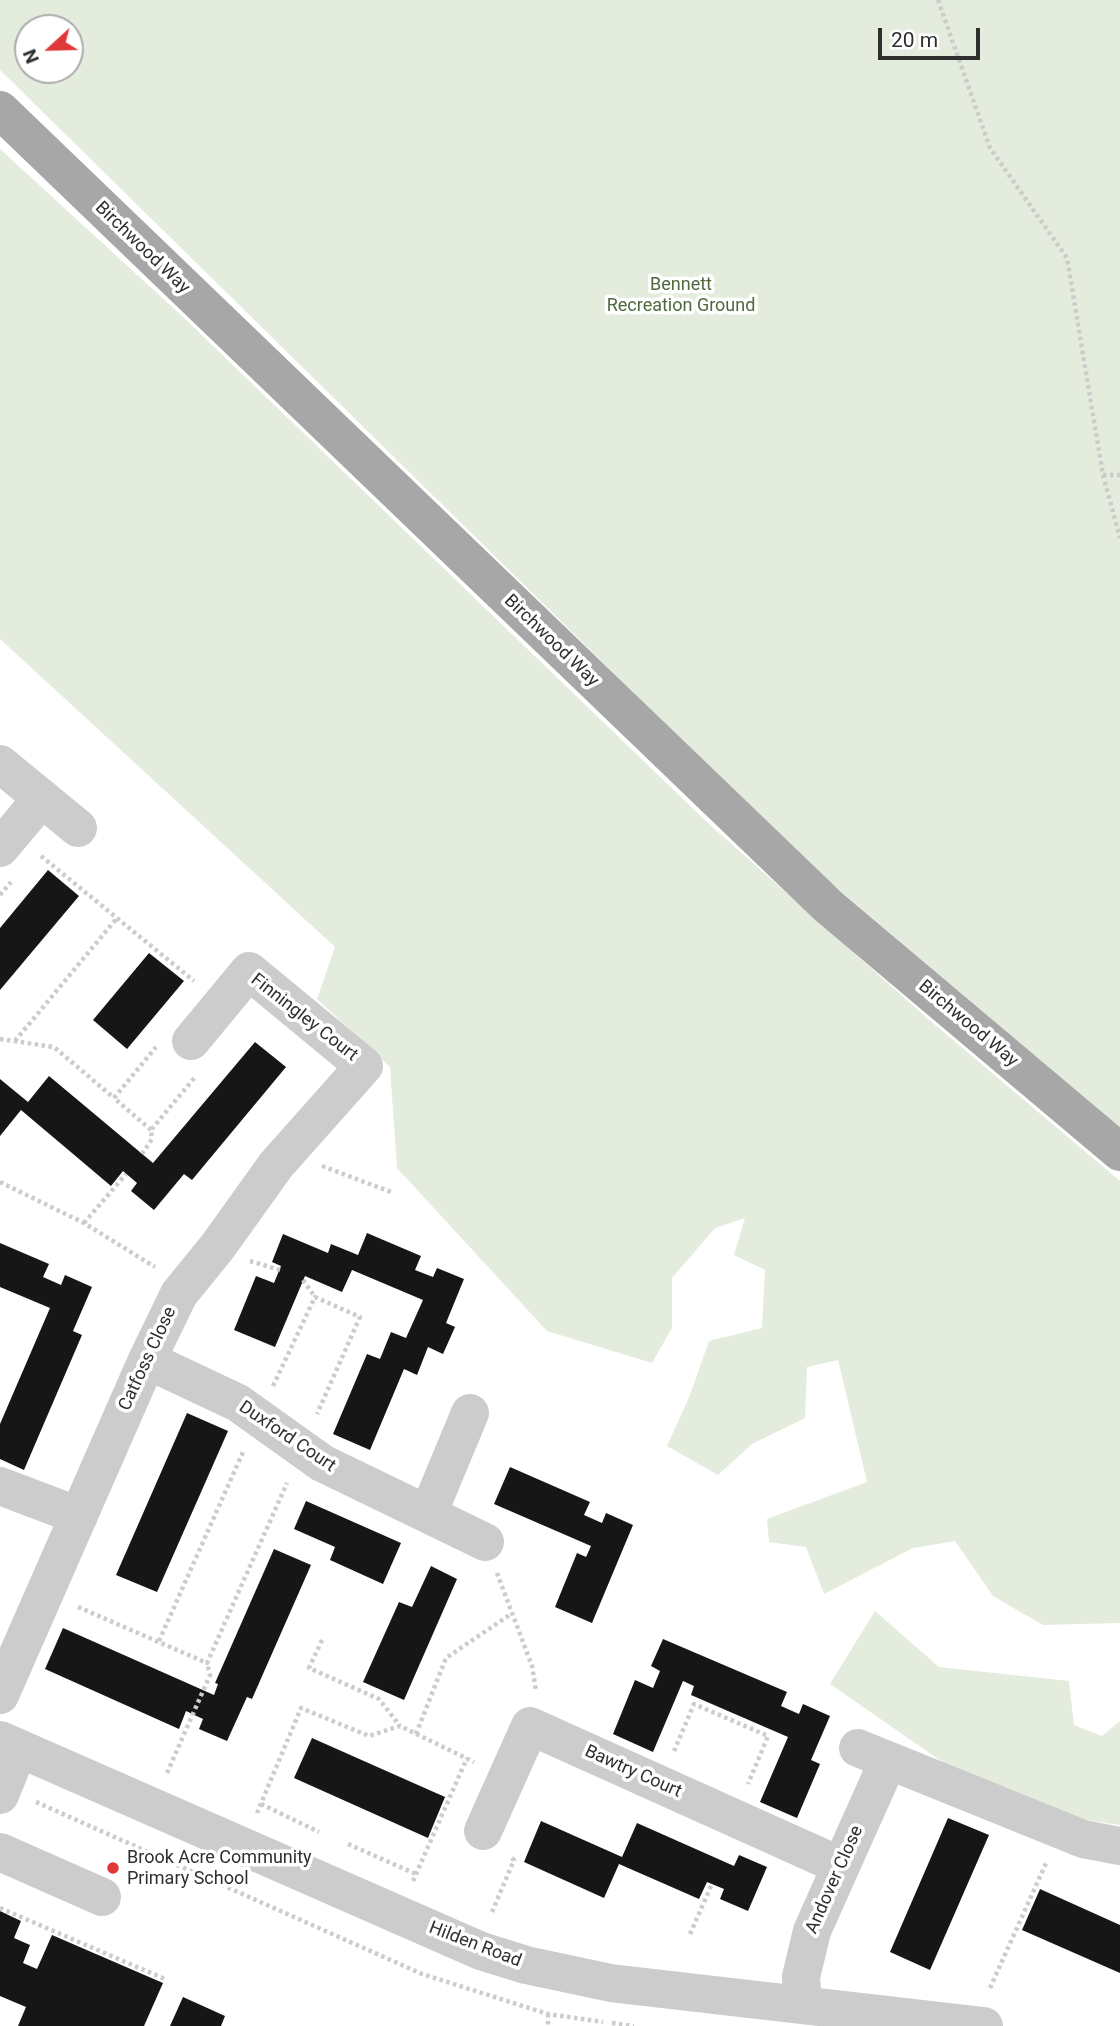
<!DOCTYPE html>
<html>
<head>
<meta charset="utf-8">
<style>
  body { margin:0 }
  #map { position:relative; width:1120px; height:2026px; overflow:hidden; background:#fff; font-family:Roboto,sans-serif }
  canvas { display:block }
  .north { position:absolute; left:14px; top:14px; width:70px; height:70px; box-sizing:border-box; background:#fff; border:2px solid #acacac; border-radius:50%; rotate:248deg; font-size:19px; font-weight:700; line-height:28px; text-align:center; color:#2f2f2f }
  .north::after { content:''; display:block; margin:auto; width:24px; height:32px; background:#df3838; clip-path:polygon(50% 0,100% 100%,50% 72%,0 100%) }
  .scale { position:absolute; left:878px; top:28px; width:102px; height:32px; box-sizing:border-box; border:4px solid #2f2f2f; border-top:0; padding-left:9px; font-size:21px; line-height:24px; white-space:nowrap; color:#2f2f2f; -webkit-text-stroke:5px #fff; paint-order:stroke }
</style>
</head>
<body>
<div id="map">
<canvas width="1120" height="2026"></canvas>
<div class="north">N</div>
<div class="scale">20 m</div>
</div>
<script>
const g = document.querySelector('canvas').getContext('2d');
g.lineJoin = 'round';
function paint(path, color) { g.fillStyle = color; g.fill(path, 'evenodd'); }
function strokePath(path, color, width, dash) { g.strokeStyle = color; g.lineWidth = width; g.lineCap = dash ? 'butt' : 'round'; g.setLineDash(dash || []); g.stroke(path); }
function drawText(font, color, halo, rows, align = 'center') {
  g.font = font + ' Roboto,sans-serif'; g.lineWidth = 7; g.setLineDash([]); g.textBaseline = 'middle'; g.strokeStyle = halo; g.fillStyle = color; for (const [text, x, y, turn = 0] of rows) {
    g.save(); g.translate(x, y); g.rotate((+turn || 0) * Math.PI / 180); g.textAlign = isNaN(turn) ? turn : align; if (halo) g.strokeText(text, 0, 0); g.fillText(text, 0, 0); g.restore();
  }
}
paint(new Path2D(`
  M0,0H1120V1128L805,861L0,70ZM28,28H70V70H28Z
  M0,149L182,316L709,824L927,1018L1120,1181V1623L1043,1625L993,1596L955,1541L913,1548L824,1594L806,1547L769,1542L767,1519L867,1482L838,1360L807,1367L805,1418L752,1444L718,1475L667,1446L690,1395L709,1341L762,1328L765,1270L734,1255L745,1218L715,1228L672,1278V1328L652,1363L547,1331L397,1168L390,1067L317,999L335,947L0,639Z
  M875,1611L939,1667L1069,1681L1074,1725L1102,1736L1120,1721V1825L1086,1820L957,1772L830,1684Z`), '#e4ecdd');
paint(new Path2D(`
  M48,870L79,896L0,990V928Z
  M149,953L184,981L127,1049L93,1020Z
  M255,1042L286,1067L192,1180L184,1174L154,1210L131,1191L137,1183L123,1171L111,1186L21,1110L0,1136V1079L28,1102L49,1076L153,1163Z
  M367,1233L421,1256L415,1270L433,1277L437,1268L464,1279L446,1323L455,1327L443,1354L428,1347L417,1375L404,1369L370,1450L333,1434L367,1354L380,1359L391,1332L406,1338L423,1300L352,1270L342,1292L305,1276L275,1347L234,1330L256,1276L274,1283L281,1266L272,1262L283,1234L328,1253L331,1244L358,1255Z
  M0,1243L49,1264L43,1277L61,1285L65,1275L92,1287L73,1331L82,1335L24,1470L0,1459V1424L50,1308L0,1287Z
  M187,1413L228,1431L157,1592L116,1575Z
  M510,1467L590,1502L584,1515L602,1523L606,1513L633,1525L592,1623L555,1607L577,1553L586,1557L591,1546L494,1504Z
  M306,1501L401,1543L383,1584L330,1560L335,1547L294,1529Z
  M274,1549L311,1565L252,1699L247,1697L227,1741L199,1729L203,1719L186,1711L179,1729L45,1669L63,1628L214,1695L218,1684L215,1683Z
  M431,1566L457,1579L404,1700L363,1682L399,1602L412,1607Z
  M663,1639L787,1692L781,1706L799,1714L803,1704L830,1716L811,1760L820,1764L797,1818L760,1802L788,1737L691,1695L694,1686L683,1681L653,1752L613,1734L635,1680L653,1688L660,1671L651,1666Z
  M312,1738L445,1797L428,1838L294,1778Z
  M948,1818L989,1835L930,1970L890,1952Z
  M541,1821L622,1857L637,1823L734,1866L739,1855L767,1867L748,1911L720,1899L724,1889L707,1882L699,1899L619,1864L604,1898L524,1862Z
  M1040,1889L1120,1925V1973L1022,1930Z
  M0,1911L21,1921L14,1938L30,1945L23,1963L37,1969L52,1935L163,1983L144,2026H18L26,2007L0,1996Z
  M183,1997L225,2016L221,2026H170Z`), '#161616');
strokePath(new Path2D(`
  M938,0L990,148L1067,258L1103,475L1120,538
  M1103,475H1120
  M41,856L194,981
  M0,895L11,882
  M0,1039L54,1047L114,1098
  M15,1041L117,918
  M151,1130L114,1098L156,1047
  M142,1154L152,1139L151,1130L196,1076
  M322,1166L391,1192
  M0,1182L84,1223L155,1267
  M84,1223L126,1174
  M250,1261L280,1270
  M303,1280L315,1297
  M273,1386L315,1297L360,1317L317,1414
  M497,1573L532,1666L536,1691
  M78,1607L207,1663L287,1483
  M322,1640L309,1668L379,1699L400,1726
  M159,1641L243,1452
  M416,1734L446,1658L511,1614
  M674,1751L694,1704L768,1736L748,1784
  M167,1773L210,1675L207,1663
  M36,1802L422,1974L548,2014L603,2022
  M261,1804L319,1832
  M257,1813L301,1708L369,1736L400,1726L474,1762
  M348,1844L416,1874
  M413,1881L467,1758
  M0,1908L165,1979
  M492,1912L514,1860L509,1856
  M690,1934L712,1884
  M990,1988L1047,1861
  M548,2014V2026
  M612,2023L634,2026`), '#ccc', 4.5, [3.5, 3.5]);
strokePath(new Path2D(`
  M0,764L78,828
  M0,848L42,798
  M147,1360L238,1403L322,1463L485,1542
  M0,1486L79,1516
  M428,1514L470,1413
  M0,1695L147,1360L179,1294L218,1246L276,1165L364,1066L249,971L191,1041
  M0,1740L481,1951L526,1965L611,1983L984,2026
  M858,1748L1083,1839L1120,1846
  M0,1795L19,1748
  M483,1831L530,1726L841,1866
  M0,1852L102,1897
  M803,2004L801,1977L812,1931L888,1761`), '#ccc', 38);
strokePath(new Path2D(`
  M0,110L828,906L1120,1152`), '#a7a7a7', 38);
for (const [x, y, r, color] of [
  [113,1868,7,"#df3838"]
]) { const dot = new Path2D(); dot.arc(x, y, r, 0, 2 * Math.PI); g.fillStyle = color; g.fill(dot); strokePath(dot, '#fff', 2.5); }
drawText('18px', '#2f2f2f', '#fff', [
  ["Birchwood Way",142,248,44],
  ["Birchwood Way",551,641,44],
  ["Finningley Court",304,1018,38],
  ["Birchwood Way",968,1024,40],
  ["Catfoss Close",148,1359,-65],
  ["Duxford Court",287,1437,34],
  ["Bawtry Court",633,1772,24],
  ["Andover Close",835,1880,-66],
  ["Hilden Road",475,1945,21]
]);
drawText('18px', '#4f693e', '#fff', [
  ["Bennett",681,285],
  ["Recreation Ground",681,306]
]);
drawText('18px', '#2f2f2f', '#fff', [
  ["Brook Acre Community",127,1858],
  ["Primary School",127,1879]
], 'left');
</script>
</body>
</html>
